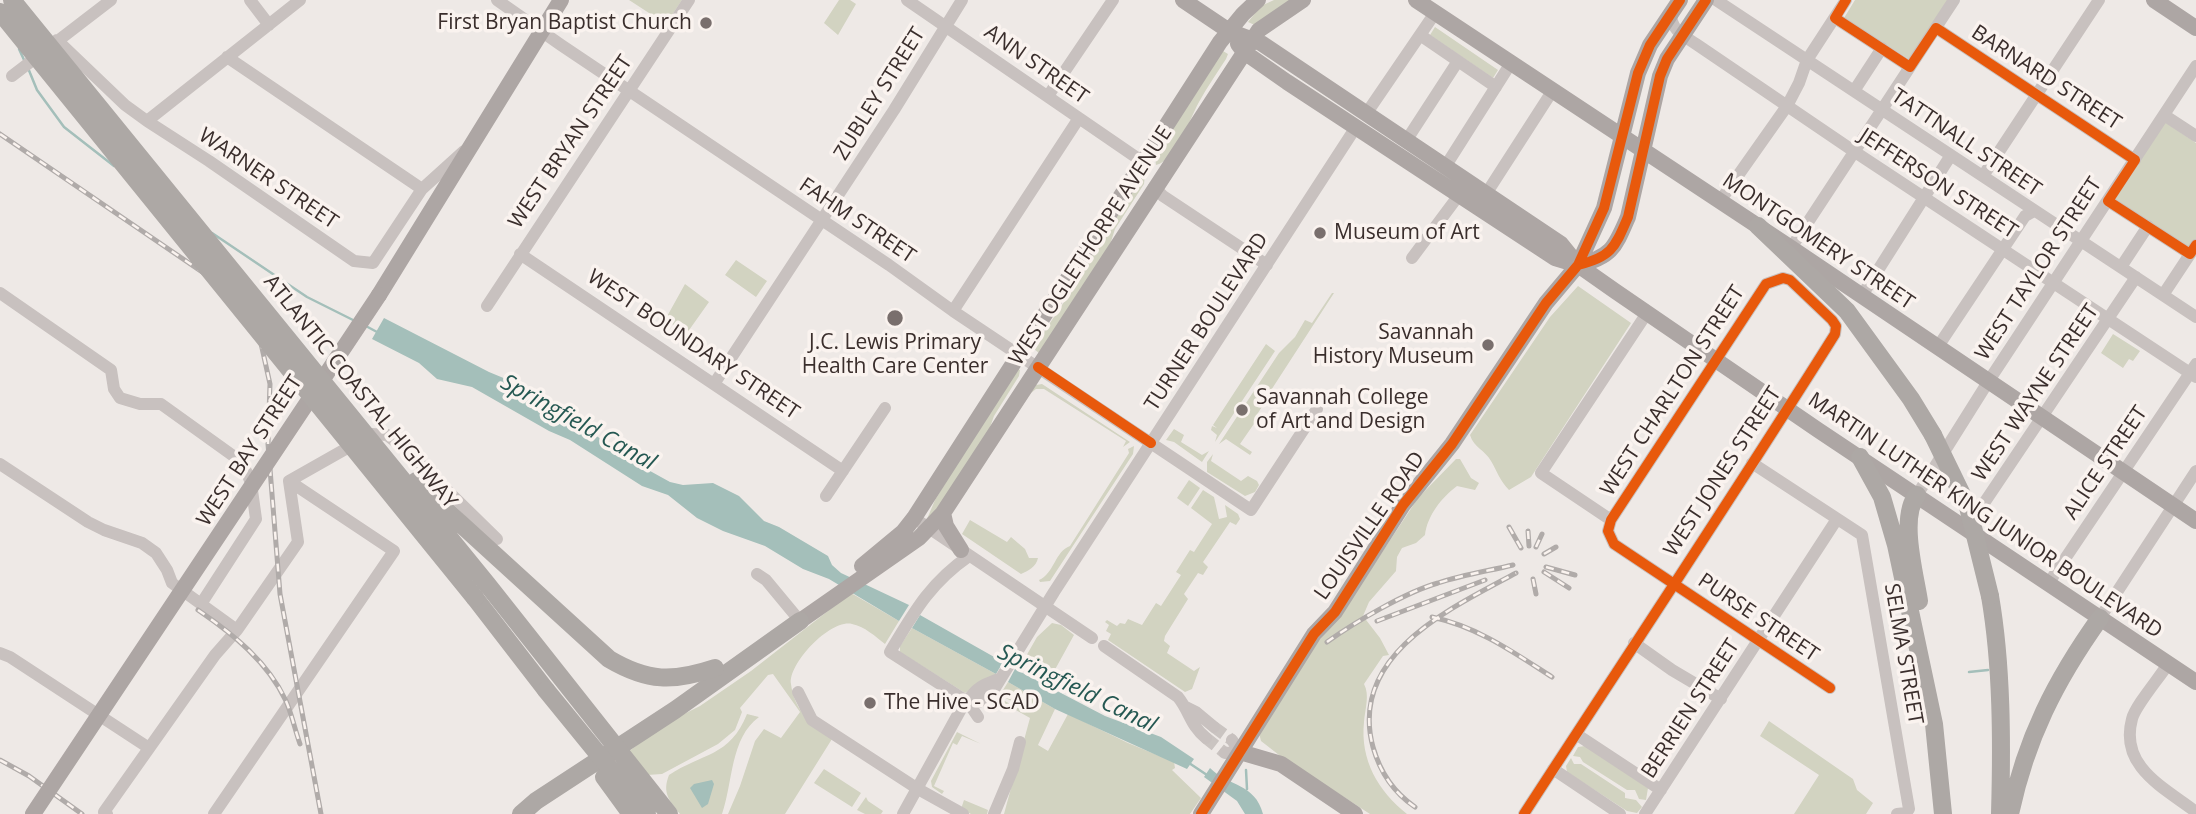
<!DOCTYPE html>
<html>
<head>
<meta charset="utf-8">
<style>
  body { margin:0 }
  canvas { display:block; background:#eee9e6 }
</style>
</head>
<body>
<canvas width="2196" height="814"></canvas>
<script>
const g = document.querySelector('canvas').getContext('2d');
g.lineJoin = 'round';
function paint(path, color) { g.fillStyle = color; g.fill(path, 'evenodd'); }
function strokePath(path, color, width, dash) { g.strokeStyle = color; g.lineWidth = width; g.lineCap = dash ? 'butt' : 'round'; g.setLineDash(dash || []); g.stroke(path); }
function drawText(font, color, halo, rows, align = 'center') {
  g.font = font + ' "Open Sans",sans-serif'; g.lineWidth = 7; g.setLineDash([]); g.textBaseline = 'middle'; g.strokeStyle = halo; g.fillStyle = color; for (const [text, x, y, turn = 0] of rows) {
    g.save(); g.translate(x, y); g.rotate((+turn || 0) * Math.PI / 180); g.textAlign = isNaN(turn) ? turn : align; if (halo) g.strokeText(text, 0, 0); g.fillText(text, 0, 0); g.restore();
  }
}
paint(new Path2D(`
  M629,0H682L666,24Z
  M839,0H850L856,4L838,35L824,23Z
  M1274,0H1296L1257,26L1248,22L1261,6Z
  M1855,0H1951L1912,61L1844,18Z
  M1435,27L1498,70L1493,78L1430,35Z
  M1223,51L1228,54L1226,59C1217,73 1207,87 1199,102C1189,120 1177,160 1156,165L1155,157Z
  M2165,122L2196,143V249L2194,253L2114,199Z
  M1145,174L1144,184L1115,229L1108,251L1039,353L1034,349L1036,344L1064,302L1071,282L1137,178Z
  M736,260L767,281L756,297L725,275Z
  M685,284L709,302L687,333L665,320Z
  M1578,286L1631,323L1531,477L1509,490C1500,481 1497,471 1491,461C1485,450 1474,448 1470,435L1550,317Z
  M1332,293H1334L1266,398L1267,399L1256,416L1258,418L1240,444L1252,452L1250,455L1226,439L1219,444L1279,353L1295,337L1305,320L1312,323Z
  M2113,334L2140,351L2133,361L2129,359L2123,368L2101,353Z
  M1266,344L1275,351L1215,442L1217,435L1211,430L1212,426L1217,428L1213,425Z
  M1016,368L1020,370L1019,376L994,416L989,430L935,514L927,519L935,500Z
  M1042,384L1130,442L1123,447L1126,441L1044,389H1036L1031,393L1007,428L1036,385Z
  M1174,429L1184,435L1181,442L1202,455L1209,451L1202,462L1174,442L1166,440Z
  M1134,446L1133,454L1050,581L1040,582L1039,580C1054,574 1055,551 1070,546L1129,453L1128,449Z
  M1213,454L1211,461L1241,481L1248,476L1257,481L1259,485L1255,492L1245,496L1207,472V462Z
  M1456,459H1460L1471,478L1479,483L1475,490L1457,486C1442,497 1427,516 1425,535L1416,543L1402,548L1397,557L1396,571L1369,602L1363,616L1380,638L1389,655L1383,656L1364,684C1370,695 1365,709 1364,722C1360,760 1378,791 1407,814H1370L1279,755L1261,741L1259,733L1315,645L1338,619L1418,498Z
  M1189,480L1200,488L1188,506L1177,498Z
  M1203,490L1214,497L1219,519L1227,517L1225,505L1238,514L1240,519L1236,525L1230,522L1203,562L1208,567L1203,575L1198,573L1184,594L1188,599L1165,636L1164,641L1170,646L1167,653L1194,671L1200,667L1192,689L1185,692L1108,640L1111,634L1106,631L1109,625L1105,622L1107,620L1117,626L1120,623L1125,624L1128,619L1142,625L1156,603L1161,606L1181,575L1176,572L1190,550L1194,552L1212,524L1191,508Z
  M970,520L1007,542L1011,537L1025,549L1029,558H1038C1036,567 1028,571 1021,574L962,534Z
  M851,593L899,621L885,644C876,637 864,626 852,624C830,619 788,664 791,684C794,710 812,726 832,739L785,814H728L740,786L755,741L764,729L781,738L800,712L773,674L768,675L740,708L742,712L735,730L718,744L662,774L647,775L628,752L666,723L700,706L751,671Z
  M1052,623L1061,625L1074,635L1052,675L1025,658L1037,637Z
  M912,628L996,674L965,693L900,652V646Z
  M1008,682L1055,709L1038,745L1048,751L1068,714L1128,743L1174,762L1175,768L1172,770L1201,798L1190,814H1004L1030,718L998,700L997,707L990,708L999,698L1020,709L1021,706L1000,695Z
  M747,714L759,717C730,738 733,783 722,814H680C669,800 662,793 669,775C702,753 730,757 747,714Z
  M1769,721L1853,779L1857,790L1873,803L1866,814H1794L1819,775L1760,736Z
  M957,732L981,744L962,736L957,745L953,743L934,786L944,791L942,794L932,787L931,781Z
  M1585,746L1648,788L1646,800L1639,799L1635,790H1627L1583,762L1580,757L1573,756L1578,747Z
  M1571,758L1574,764H1581L1625,793V798L1636,800L1642,807L1637,813L1627,811L1567,772L1566,766Z
  M824,769L861,793L852,807L814,783Z
  M866,797L868,801L883,811L881,814H865L857,810Z
  M964,800L988,810L987,814H971L961,809Z`), '#d2d3c1');
paint(new Path2D(`
  M384,318L489,372L530,389L632,461L670,482L683,485L713,483L739,496L764,521L779,527L828,556L832,565L841,573L909,605L899,621L829,579L803,569L765,546L723,531L697,518L668,495L642,486L570,440L549,431L472,387L437,379L419,363L372,339Z
  M920,615L1003,662L996,674L912,628Z
  M1015,669L1105,716L1161,737L1194,759L1187,769L1055,709L1008,682Z
  M1210,768C1229,787 1255,783 1263,814H1245L1237,801L1204,777Z
  M712,780L714,784L708,804L702,808L690,788L694,784Z`), '#a4bfba');
strokePath(new Path2D(`
  M19,49L25,62
  M28,68L37,90L64,127L114,166
  M212,233L307,297L355,321
  M364,325L377,332
  M1969,672L1988,670
  M1189,763L1207,775
  M1246,770L1247,789`), '#a4bfba', 2.5);
strokePath(new Path2D(`
  M1214,727L1232,740
  M1206,738L1225,753`), '#cac4c1', 12, [12, 6]);
strokePath(new Path2D(`
  M250,0L269,25
  M497,0L561,45L889,265L953,311L1251,510L1317,409
  M907,0L1143,162
  M1716,0L2196,317
  M1671,14C1671,30 1683,35 1696,44L1855,152L2196,377
  M1835,18L1910,67
  M1936,28L2135,160
  M1420,35L1496,87
  M57,40L125,105L147,121L209,161L354,261L373,263L422,189L464,151
  M227,57L422,189
  M12,76L111,0
  M1854,91L1882,48
  M1048,96L1113,0
  M1366,114L1435,13
  M2164,115L2196,136
  M147,121L300,0
  M1406,141L1458,61
  M1445,167L1511,63
  M1983,176L2099,0
  M1154,187L1163,196L1267,265
  M1486,194L1553,90
  M1720,201L1787,106L1799,83L1807,60L1846,0
  M2108,201L2190,254
  M1791,248L1954,0
  M520,254L843,471
  M1412,258L1459,195L1475,186
  M2121,267L2148,226
  M0,293L111,370L114,389L120,398L140,404H161L239,460L247,473L251,483L256,519L201,604
  M2163,295L2196,245
  M1861,297L1951,155
  M487,306L689,0
  M953,311L1079,118
  M1937,348L2025,216L2034,211
  M714,384L894,110L962,0
  M1752,463L1862,535L1909,809L1906,813L1897,814
  M0,464L88,522L104,530L142,543L156,553L167,570L172,583L237,630L298,542L289,481L372,434L387,435L405,449L497,539
  M1917,495L1988,382L2196,66
  M826,496L885,408
  M914,518L1092,638
  M1611,520L1541,473L1647,313
  M1970,524L2136,277
  M969,556C930,583 914,612 890,652L968,702L978,717
  M757,574L766,580L800,621
  M2048,584L2196,364
  M2100,618L2196,471
  M1634,643L1672,670L1721,699
  M1104,646L1178,697C1190,712 1190,725 1206,738
  M0,653L10,657L149,748
  M2168,664C2160,677 2135,706 2132,719C2119,767 2165,788 2196,812
  M798,692L812,720L918,789L963,814
  M968,702H979L993,691L1054,592L1356,127
  M1186,707L1196,712L1214,727
  M1576,734L1661,790
  M1232,740L1240,752
  M1225,753L1240,752
  M1553,769L1620,814
  M107,814L104,812L215,655L237,630
  M214,814L394,551L289,481
  M903,814L961,709C966,704 968,699 973,694C980,685 991,682 1001,678
  M994,814L1013,769L1020,742
  M1524,814C1628,654 1734,495 1835,334L1836,326L1832,320L1790,280L1783,278L1766,284L1611,520L1608,531L1614,544L1830,688
  M1645,814L1837,519`), '#c8c1bf', 12);
strokePath(new Path2D(`
  M1183,0L1229,31L1261,43L1561,244L1578,265L1615,291L1818,430L2196,682
  M1416,0L1791,248L2196,521
  M2154,0L2196,28
  M1238,44L1244,52L1287,82L1555,258L1578,265
  M1578,265C1612,257 1615,247 1628,217L1660,76L1667,59L1706,0
  M379,295L561,0
  M943,513L946,526L961,550
  M862,566L903,532L914,518L1220,42L1243,14L1258,0
  M800,621L919,538L943,513L1259,30L1303,0
  M1240,752L1281,764L1355,814
  M1201,814L1314,634L1335,612L1403,505L1452,444L1546,303L1578,265L1604,208L1638,73L1650,45L1680,0`), '#ada6a4', 16);
strokePath(new Path2D(`
  M1758,226L1847,311L1911,399L1933,435
  M1860,457L1882,497L1896,545L1934,724L1943,814
  M1917,495C1899,517 1915,574 1919,601
  M1990,596C2002,666 2002,743 2000,814
  M475,598L546,690
  M521,814L536,801L675,710L800,621
  M2010,814C2026,739 2055,681 2100,618`), '#ada8a5', 18);
const rail = new Path2D(`
  M0,134L208,276L249,320L260,339L270,384L268,444L280,594L321,814
  M1509,527L1521,548
  M1528,531L1529,546
  M1536,547L1542,534
  M1544,554L1556,547
  M1546,567L1575,575
  M1544,572L1569,588
  M1533,579L1536,594
  M198,610C233,634 268,662 286,701C292,715 295,730 300,744
  M1432,617C1478,627 1513,652 1552,677
  M1377,621L1485,580
  M1327,642C1355,622 1406,592 1438,583C1462,575 1488,571 1513,565
  M0,760L29,776L82,814
  M1415,807C1393,792 1380,772 1373,747C1348,655 1451,608 1516,573`);
strokePath(rail, '#b0aba9', 5);
strokePath(rail, '#faf3ef', 2.5, [8]);
strokePath(new Path2D(`
  M33,814L379,295`), '#ada6a4', 16);
strokePath(new Path2D(`
  M12,0L487,584L669,814
  M0,12L475,598
  M1933,435L1968,507L1990,596
  M416,481L439,504L609,659C648,682 673,682 715,668
  M546,690L647,814
  M604,777L631,814`), '#ada8a5', 18);
strokePath(new Path2D(`
  M1846,0L1835,18L1910,67L1936,28L2135,160L2108,201L2190,254L2196,245
  M1578,265C1612,257 1615,247 1628,217L1660,76L1667,59L1706,0
  M1038,367L1151,443
  M1201,814L1314,634L1335,612L1403,505L1452,444L1546,303L1578,265L1604,208L1638,73L1650,45L1680,0
  M1524,814C1628,654 1734,495 1835,334L1836,326L1832,320L1790,280L1783,278L1766,284L1611,520L1608,531L1614,544L1830,688`), '#e8590c', 10);
for (const [x, y, r, color] of [
  [706,23,7,"#796f6d"],
  [1320,233,7,"#796f6d"],
  [895,318,9,"#796f6d"],
  [1488,345,7,"#796f6d"],
  [1242,410,7,"#796f6d"],
  [870,703,7,"#796f6d"]
]) { const dot = new Path2D(); dot.arc(x, y, r, 0, 2 * Math.PI); g.fillStyle = color; g.fill(dot); strokePath(dot, '#faf3ef', 2.5); }
drawText('21px', '#3a2e2c', '#faf3ef', [
  ["First Bryan Baptist Church",692,23,"right"],
  ["Museum of Art",1334,233],
  ["Savannah",1474,333,"right"],
  ["History Museum",1474,357,"right"],
  ["J.C. Lewis Primary",895,343,"center"],
  ["Health Care Center",895,367,"center"],
  ["Savannah College",1256,398],
  ["of Art and Design",1256,422],
  ["The Hive - SCAD",884,703]
], 'left');
drawText('21px', '#3a2e2c', '#faf3ef', [
  ["ANN STREET",1036,65,35],
  ["BARNARD STREET",2046,78,33],
  ["ZUBLEY STREET",880,94,-58],
  ["WEST BRYAN STREET",571,142,-56],
  ["TATTNALL STREET",1966,143,34],
  ["WARNER STREET",268,179,34],
  ["JEFFERSON STREET",1938,184,33],
  ["FAHM STREET",857,221,34],
  ["MONTGOMERY STREET",1818,242,34],
  ["WEST OGLETHORPE AVENUE",1091,246,-57],
  ["WEST TAYLOR STREET",2039,269,-57],
  ["TURNER BOULEVARD",1207,322,-57],
  ["WEST BOUNDARY STREET",693,345,34],
  ["WEST CHARLTON STREET",1673,391,-57],
  ["ATLANTIC COASTAL HIGHWAY",360,392,51],
  ["WEST WAYNE STREET",2036,393,-56],
  ["WEST BAY STREET",250,451,-57],
  ["ALICE STREET",2106,463,-56],
  ["WEST JONES STREET",1723,472,-57],
  ["MARTIN LUTHER KING JUNIOR BOULEVARD",1985,516,34],
  ["LOUISVILLE ROAD",1370,526,-55],
  ["PURSE STREET",1758,618,34],
  ["SELMA STREET",1903,654,80],
  ["BERRIEN STREET",1691,709,-57]
]);
drawText('italic 23px', '#255852', '#faf3ef', [
  ["Springfield Canal",578,423,29],
  ["Springfield Canal",1077,689,26]
]);
</script>
</body>
</html>
